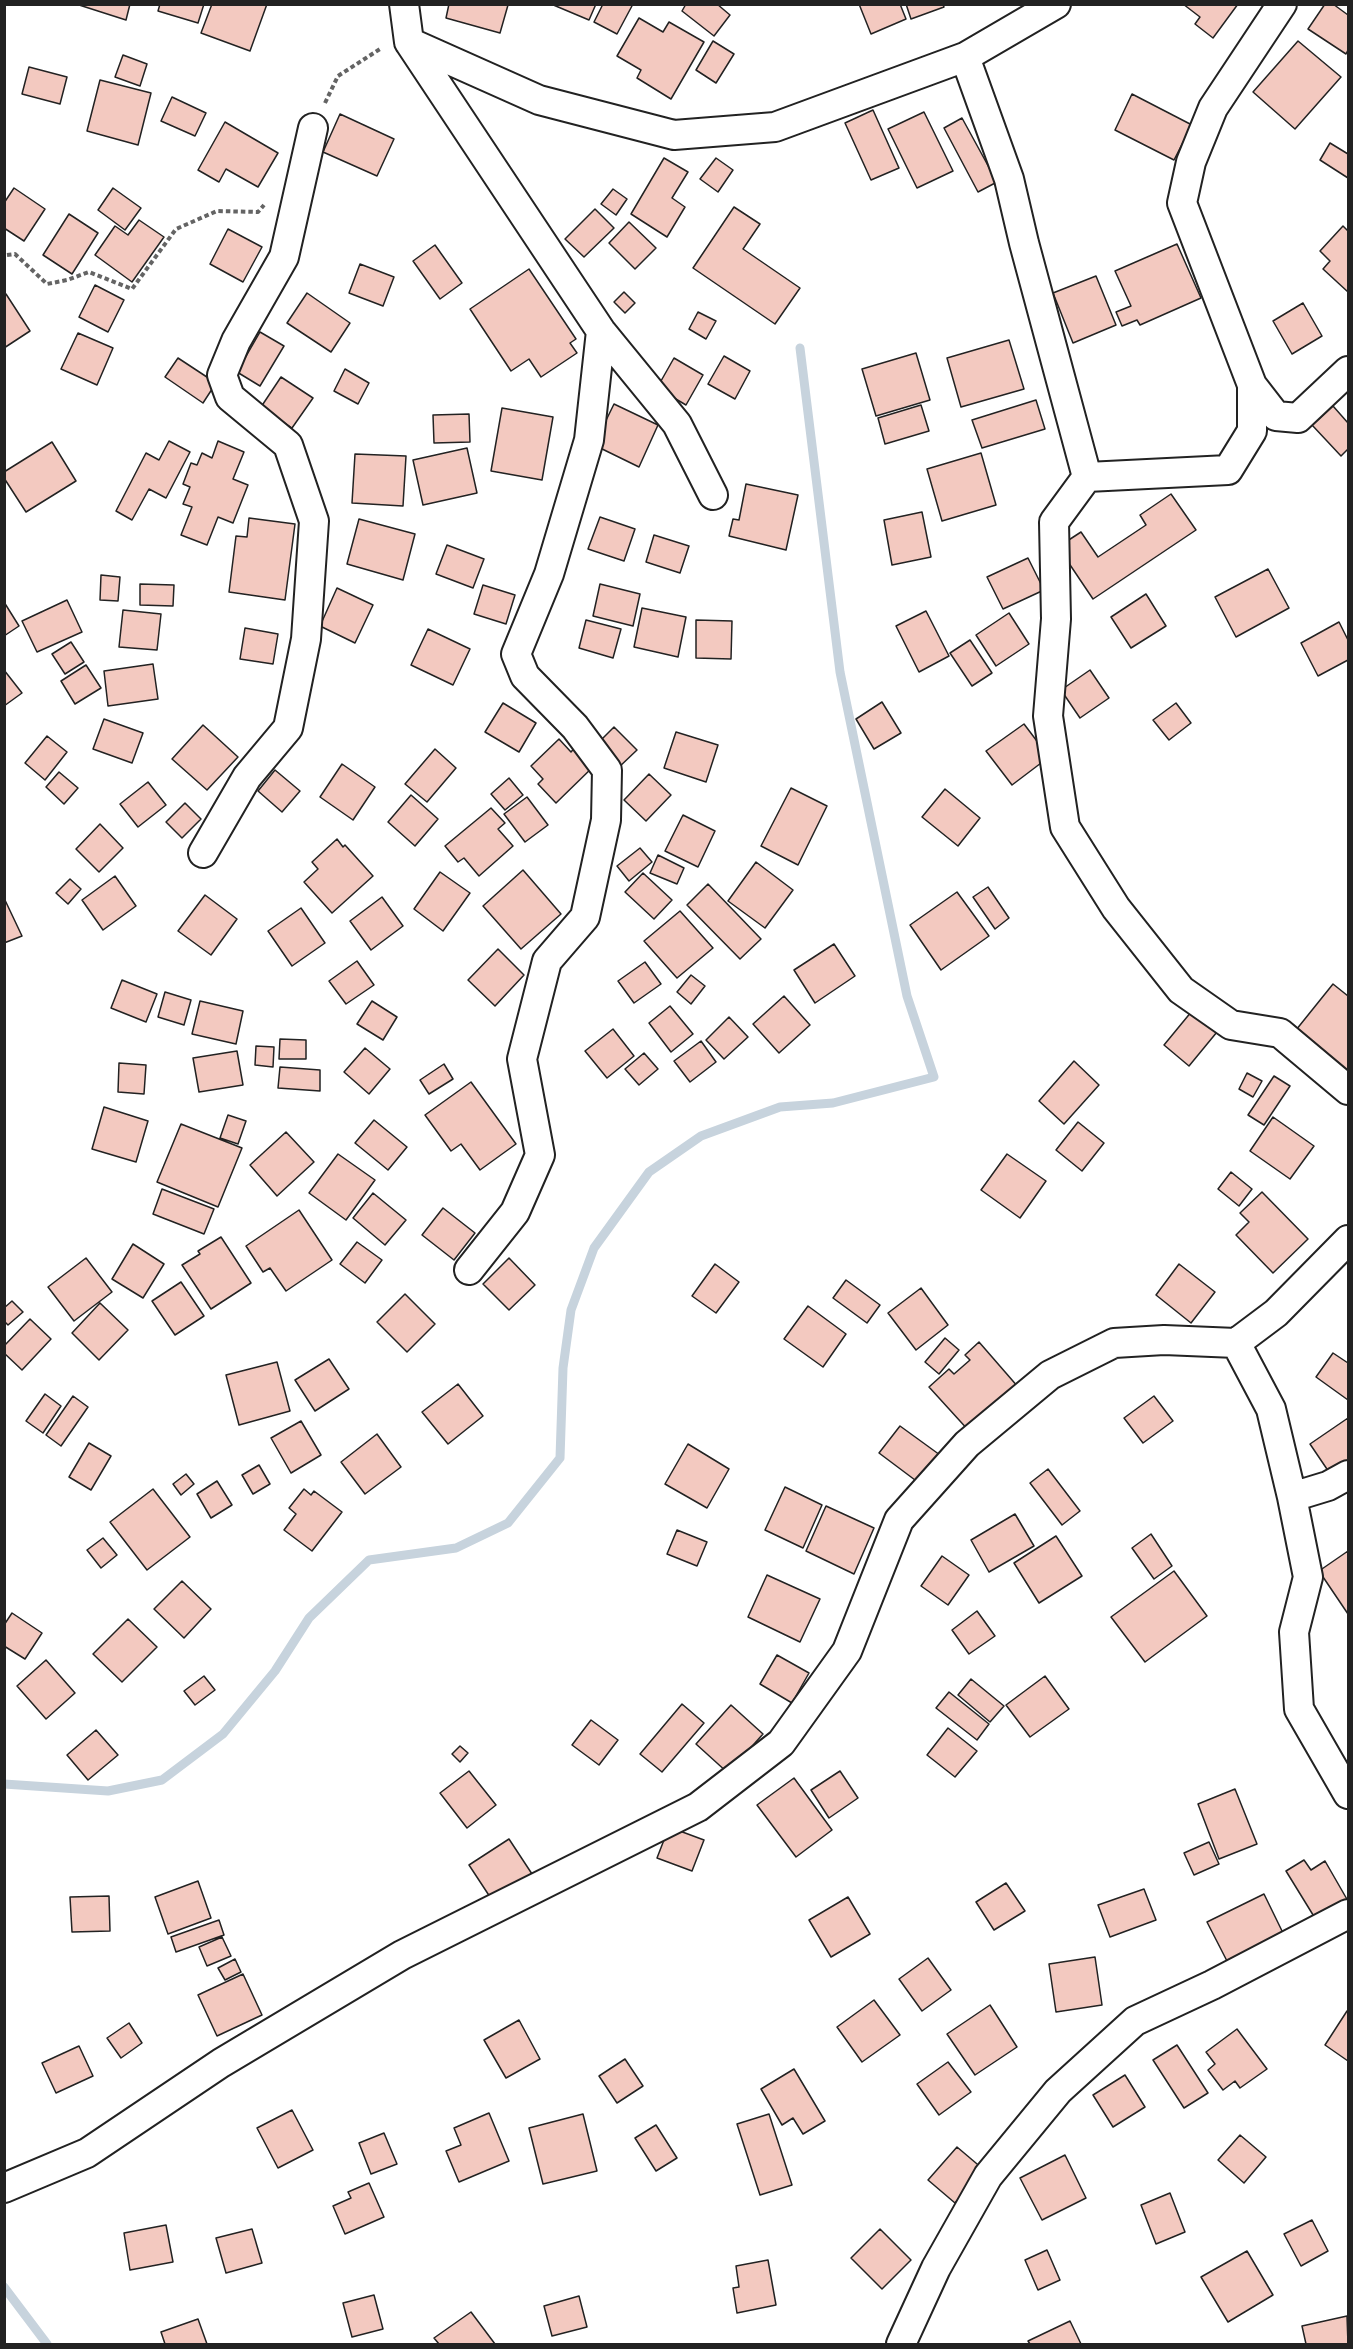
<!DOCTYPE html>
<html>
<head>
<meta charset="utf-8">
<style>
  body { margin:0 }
  #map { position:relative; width:1353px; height:2349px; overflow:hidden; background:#fff; font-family:"Source Serif 4",serif }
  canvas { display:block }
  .frame { position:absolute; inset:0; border:6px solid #222; pointer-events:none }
</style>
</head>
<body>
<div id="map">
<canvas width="1353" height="2349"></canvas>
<div class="frame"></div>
</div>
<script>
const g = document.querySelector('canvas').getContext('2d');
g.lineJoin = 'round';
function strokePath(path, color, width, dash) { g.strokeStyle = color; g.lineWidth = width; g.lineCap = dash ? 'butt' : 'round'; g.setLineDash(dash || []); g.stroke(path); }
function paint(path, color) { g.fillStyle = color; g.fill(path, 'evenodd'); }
strokePath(new Path2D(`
  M4,1784L108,1791L162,1780L223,1734L275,1671L309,1618L369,1560L456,1548L508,1523L560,1458L563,1368L571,1310L594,1248L649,1172L701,1136L780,1107L833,1103L934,1077L907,996L840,672L800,348
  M4,2287L47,2344`), '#c7d3dd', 9);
const building = new Path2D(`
  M76,4H130L126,20Z
  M160,4H204L198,23L158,11Z
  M212,4H267L250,51L201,33Z
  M449,4H507L508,5L500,33L446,18Z
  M551,4H596L589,20Z
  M603,4H633L617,34L594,22Z
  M686,4H717L730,15L714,36L682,11Z
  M859,4H900L906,19L871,34Z
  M906,4H943L944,7L911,19Z
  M1183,4H1238L1213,38L1195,24L1200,17Z
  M1325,4H1333L1348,15V50L1346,54L1308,29Z
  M639,18L663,32L669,22L704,42L671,99L637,78L641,70L617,56Z
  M713,41L734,54L716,83L696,70Z
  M1298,41L1341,77L1295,129L1253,92Z
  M123,55L147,64L140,86L115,77Z
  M29,67L67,77L60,104L22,94Z
  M100,80L151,93L138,145L87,131Z
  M1132,94L1192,125L1174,160L1115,130Z
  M172,97L206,113L195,136L161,121Z
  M873,110L899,168L871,180L845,123Z
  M924,112L953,171L917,188L888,129Z
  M340,114L394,139L377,176L323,152Z
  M962,118L997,182L978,192L944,128Z
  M225,122L278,153L258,187L226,169L219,182L198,170Z
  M1330,143L1348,154V178L1320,160Z
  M664,158L688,172L672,198L685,207L667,237L631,214Z
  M716,158L733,170L718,192L700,179Z
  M14,188L45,209L24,241L4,228V203Z
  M113,188L141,208L125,230L98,210Z
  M613,189L627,199L616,215L601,204Z
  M734,207L760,224L743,249L800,288L775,324L693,268Z
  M595,209L614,228L584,257L565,239Z
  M69,214L98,233L72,274L43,255Z
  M139,220L164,237L132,282L95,255L115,226L128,235Z
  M629,222L656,248L635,269L609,243Z
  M1343,226L1348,231V292L1323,269L1330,261L1320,251Z
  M228,229L262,247L243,282L210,264Z
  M1177,244L1201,298L1140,325L1137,320L1122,326L1116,312L1131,306L1115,271Z
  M435,245L462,283L440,299L413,261Z
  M360,264L394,277L383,306L349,293Z
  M529,269L576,339L570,343L577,353L541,377L529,359L511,371L470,309Z
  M1096,276L1116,325L1073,343L1053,293Z
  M95,285L124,300L108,332L79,317Z
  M624,292L635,303L625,313L614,302Z
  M307,293L350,323L331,352L287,323Z
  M6,294L30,331L4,348V295Z
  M1303,303L1322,336L1292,354L1273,321Z
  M698,312L716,321L706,339L689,329Z
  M260,332L284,346L260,386L237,372Z
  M78,333L113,348L97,385L61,369Z
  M1009,340L1024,389L961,407L947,358Z
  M916,353L930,400L876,416L862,369Z
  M724,356L750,371L735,399L708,384Z
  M178,358L216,383L203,403L165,377Z
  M674,358L703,375L686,405L657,388Z
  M345,369L369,383L358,404L334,391Z
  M281,377L313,398L292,428L261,407Z
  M1036,400L1045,429L982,448L972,420Z
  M614,404L658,425L639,467L594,445Z
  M921,405L929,431L885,444L878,418Z
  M1333,406L1348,423V449L1341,456L1312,425Z
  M502,408L553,417L542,480L491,471Z
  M469,414L470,442L434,443L433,415Z
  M169,441L190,452L166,498L149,489L132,520L116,511L146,453L159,460Z
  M218,441L244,452L233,479L248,485L233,523L218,517L207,545L181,535L192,507L183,504L190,487L183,484L191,463L197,465L202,453L212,458Z
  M52,442L76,481L26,512L4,478V472Z
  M467,448L477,493L423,505L413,460Z
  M981,453L996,505L942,521L927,469Z
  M355,454L406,456L403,506L352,503Z
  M746,484L798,495L786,550L729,536L733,519L739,520Z
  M1171,494L1196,530L1093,599L1058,547L1081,532L1098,557L1146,525L1140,515Z
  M922,512L931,557L892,565L884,520Z
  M600,517L635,529L624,561L588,549Z
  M249,518L295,524L285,600L229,592L236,536L247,537Z
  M359,519L415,534L403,580L347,564Z
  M654,535L689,546L680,573L646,562Z
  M447,545L484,559L473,588L436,574Z
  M1028,558L1044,590L1003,609L987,577Z
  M1268,569L1289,608L1236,637L1215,597Z
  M101,575L120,577L118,601L100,600Z
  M140,584L174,585L173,606L140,605Z
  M600,584L640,594L633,626L593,616Z
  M483,585L515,595L506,624L474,614Z
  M337,588L373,605L355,643L320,626Z
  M1146,594L1166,626L1131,648L1111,617Z
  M67,600L82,632L37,652L22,621Z
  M4,602L19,626L4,636Z
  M642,608L686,617L678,657L634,647Z
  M123,610L161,614L157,650L119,647Z
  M926,611L949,656L919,672L896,626Z
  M1009,613L1029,644L996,666L976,635Z
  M586,620L621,629L613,658L579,648Z
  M696,620L732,621L731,659L696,658Z
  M1339,622L1348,640V660L1318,676L1301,643Z
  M245,628L278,634L273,664L240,659Z
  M428,629L470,649L453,685L411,665Z
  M970,640L992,673L972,686L950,653Z
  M71,642L84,662L65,674L52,654Z
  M153,664L158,699L108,706L104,671Z
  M86,665L101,688L75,704L61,681Z
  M4,670L22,693L4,706Z
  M1090,670L1109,698L1080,718L1061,690Z
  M882,702L901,733L874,749L856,719Z
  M503,703L536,723L519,752L485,732Z
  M1176,703L1191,723L1169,740L1153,720Z
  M104,719L143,733L132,763L93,749Z
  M1024,724L1049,757L1012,785L986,751Z
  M203,725L238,757L207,790L172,759Z
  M614,727L637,750L617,769L595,746Z
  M676,732L718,745L706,782L664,768Z
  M47,736L67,752L45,780L25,763Z
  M559,739L571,752L577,745L596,764L556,803L538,784L543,779L531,766Z
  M435,749L456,768L427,802L405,784Z
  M342,764L375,787L353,820L320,797Z
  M275,770L300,791L282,812L258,791Z
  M59,772L78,788L64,804L46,787Z
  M649,774L671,795L646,821L624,800Z
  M509,778L523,795L505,810L491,794Z
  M148,782L166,805L138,827L120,804Z
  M791,788L827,806L798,865L761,846Z
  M945,789L980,818L958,846L922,817Z
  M411,795L438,819L415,846L388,822Z
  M527,797L548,825L525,842L504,814Z
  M185,803L201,819L182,838L166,822Z
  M491,808L505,823L498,829L513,846L479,876L464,858L458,862L445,846Z
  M683,815L715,831L698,867L665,851Z
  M100,824L123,848L99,872L76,849Z
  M337,839L343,847L345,845L373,876L332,913L304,882L318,869L312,862Z
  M640,848L652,862L629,881L617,866Z
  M658,855L684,868L677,884L650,873Z
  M756,862L793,890L765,928L728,901Z
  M523,870L561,914L521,949L483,906Z
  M440,872L470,893L443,931L414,909Z
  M643,873L672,900L654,919L625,892Z
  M115,876L136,906L103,930L82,900Z
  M70,879L81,889L68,904L56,893Z
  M708,884L761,939L740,959L687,905Z
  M988,887L1009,918L995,929L973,897Z
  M957,892L989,936L941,970L910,925Z
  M205,895L237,919L211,955L178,931Z
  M382,897L403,926L371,950L350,921Z
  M4,898L22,936L4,943Z
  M301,908L325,943L292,966L268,931Z
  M680,911L713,948L677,978L644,941Z
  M834,944L855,976L815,1003L794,970Z
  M498,949L524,975L495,1006L468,980Z
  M357,961L374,985L346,1004L329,981Z
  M645,962L661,984L634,1003L618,981Z
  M691,975L705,986L691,1004L677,992Z
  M122,980L157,994L146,1022L111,1008Z
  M1333,984L1348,996V1074L1296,1030Z
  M165,992L191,1000L184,1025L158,1017Z
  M784,996L810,1025L779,1053L753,1024Z
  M200,1001L243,1011L236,1044L192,1034Z
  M372,1001L397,1017L383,1040L357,1024Z
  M670,1006L693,1034L671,1052L649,1023Z
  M1192,1011L1217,1032L1189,1066L1164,1045Z
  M729,1017L748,1037L724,1059L706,1040Z
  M613,1029L634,1056L607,1078L585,1051Z
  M280,1039L306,1040V1059H279Z
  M701,1041L716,1062L690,1082L674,1061Z
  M256,1046L274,1047L273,1067L255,1065Z
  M365,1048L390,1069L369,1094L344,1072Z
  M237,1051L243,1085L199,1092L193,1058Z
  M644,1053L658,1069L639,1085L625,1069Z
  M1074,1061L1099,1085L1064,1124L1039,1101Z
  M119,1063L146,1065L144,1094L118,1092Z
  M444,1064L453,1079L429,1094L420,1080Z
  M280,1067L320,1070V1091L278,1088Z
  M1247,1073L1262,1081L1253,1097L1239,1089Z
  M1274,1076L1290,1086L1264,1125L1248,1115Z
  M471,1082L516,1144L480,1170L461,1144L451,1151L425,1115Z
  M104,1107L148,1121L136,1162L92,1149Z
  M228,1115L246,1121L238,1144L220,1138Z
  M1273,1117L1314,1146L1290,1179L1250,1151Z
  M374,1120L407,1147L388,1170L355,1143Z
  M1078,1122L1104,1143L1082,1171L1056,1150Z
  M181,1124L242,1148L218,1207L157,1182Z
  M286,1132L314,1162L277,1196L250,1165Z
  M338,1154L375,1180L346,1220L309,1193Z
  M1007,1154L1046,1181L1020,1218L981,1190Z
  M1231,1172L1252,1189L1239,1206L1218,1189Z
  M162,1189L214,1209L204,1234L153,1214Z
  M1262,1192L1308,1239L1273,1273L1236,1235L1249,1222L1240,1213Z
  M373,1193L406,1220L385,1245L353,1218Z
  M443,1208L475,1233L454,1260L422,1235Z
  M299,1210L332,1260L286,1291L270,1268L263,1272L246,1246Z
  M221,1237L251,1283L211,1309L182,1265L200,1254L198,1251Z
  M357,1242L382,1260L365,1283L340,1264Z
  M133,1244L164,1264L143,1298L112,1279Z
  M86,1258L112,1292L74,1321L48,1287Z
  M509,1258L535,1285L509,1310L483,1284Z
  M715,1264L739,1282L716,1313L692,1296Z
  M1179,1264L1215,1292L1191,1323L1156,1295Z
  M846,1280L880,1305L867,1323L833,1298Z
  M181,1282L204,1316L175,1335L152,1301Z
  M921,1288L948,1325L916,1350L888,1313Z
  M405,1294L435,1324L407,1352L377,1322Z
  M12,1301L23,1312L8,1325L4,1321V1308Z
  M100,1303L128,1330L99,1360L72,1333Z
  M808,1306L846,1334L823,1367L784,1339Z
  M30,1319L51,1339L22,1370L4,1353V1346Z
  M945,1338L959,1350L939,1374L925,1362Z
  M979,1342L1019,1388L970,1432L929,1387L949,1369L954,1374L970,1360L965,1355Z
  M1333,1353L1348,1363V1400L1316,1377Z
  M329,1359L349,1389L315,1411L295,1380Z
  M277,1362L290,1411L239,1425L226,1375Z
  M458,1384L483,1416L448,1444L422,1412Z
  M45,1394L61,1406L43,1433L26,1421Z
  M73,1396L88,1407L61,1446L46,1435Z
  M1154,1396L1173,1421L1143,1443L1124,1418Z
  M1348,1418V1467L1333,1478L1310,1444Z
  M301,1421L321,1455L291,1473L271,1438Z
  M900,1426L940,1455L919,1483L879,1453Z
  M377,1434L401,1467L365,1494L341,1462Z
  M89,1443L111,1456L91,1490L69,1477Z
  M688,1444L729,1469L707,1508L665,1484Z
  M259,1465L270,1484L253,1494L242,1475Z
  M1048,1469L1080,1511L1062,1525L1030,1483Z
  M186,1474L194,1484L181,1495L173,1484Z
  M217,1481L232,1505L211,1518L197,1494Z
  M785,1487L822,1505L803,1548L765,1530Z
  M153,1489L190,1537L147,1570L110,1522Z
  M304,1489L311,1495L314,1491L342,1512L312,1551L284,1530L296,1514L289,1508Z
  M826,1506L874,1528L854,1574L806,1551Z
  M1015,1514L1034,1546L989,1572L971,1540Z
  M677,1530L707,1542L697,1566L667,1554Z
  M1151,1534L1172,1566L1154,1579L1132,1548Z
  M1056,1536L1082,1576L1039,1603L1014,1563Z
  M103,1538L117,1555L101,1568L87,1550Z
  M1348,1551V1614L1319,1571Z
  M942,1556L969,1575L948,1605L921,1586Z
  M1174,1571L1207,1616L1145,1662L1111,1617Z
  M767,1575L820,1599L800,1642L748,1617Z
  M182,1581L211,1609L184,1638L154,1609Z
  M977,1611L995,1636L969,1654L952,1630Z
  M12,1613L42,1633L25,1659L4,1646V1625Z
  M128,1619L157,1647L122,1682L93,1654Z
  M777,1655L809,1673L792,1703L760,1684Z
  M46,1660L75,1693L46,1719L17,1686Z
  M204,1676L215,1690L195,1705L184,1691Z
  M1045,1676L1069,1709L1030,1737L1006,1705Z
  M971,1679L1004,1706L990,1722L958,1695Z
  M949,1692L989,1724L977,1740L936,1708Z
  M682,1704L704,1723L662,1772L640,1754Z
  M731,1705L763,1734L728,1773L696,1744Z
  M591,1720L618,1740L599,1765L572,1745Z
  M948,1728L977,1751L955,1777L927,1755Z
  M96,1730L118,1755L88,1780L67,1755Z
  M460,1746L468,1753L460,1762L452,1754Z
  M469,1771L496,1805L467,1828L440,1793Z
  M840,1771L858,1798L829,1818L811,1790Z
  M794,1778L832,1830L796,1857L757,1805Z
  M1235,1789L1257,1844L1219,1859L1198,1804Z
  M669,1827L704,1840L692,1871L657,1858Z
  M509,1839L534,1877L494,1903L469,1865Z
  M1209,1842L1219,1864L1194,1875L1184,1853Z
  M1304,1860L1311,1870L1325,1861L1348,1901L1318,1923L1286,1871Z
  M198,1881L211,1918L168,1934L155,1897Z
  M1006,1883L1025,1911L994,1930L976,1902Z
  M1144,1889L1156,1920L1110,1937L1098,1905Z
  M1264,1894L1284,1935L1228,1963L1207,1922Z
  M109,1896L110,1931L72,1932L70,1897Z
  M848,1897L870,1934L831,1957L809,1920Z
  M219,1920L224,1935L176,1952L171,1937Z
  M222,1937L231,1956L207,1966L199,1947Z
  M1095,1957L1102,2005L1056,2012L1049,1964Z
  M928,1958L951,1990L922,2011L899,1979Z
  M235,1959L241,1972L225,1980L218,1968Z
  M243,1974L262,2015L217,2036L198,1995Z
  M874,2000L900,2035L862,2062L837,2027Z
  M990,2005L1017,2047L975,2075L947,2034Z
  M1347,2011L1348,2012V2061L1325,2045Z
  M519,2020L540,2059L506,2078L484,2040Z
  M129,2023L142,2043L121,2058L107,2038Z
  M1237,2029L1267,2069L1240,2088L1235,2081L1223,2090L1208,2070L1215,2064L1206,2052Z
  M1177,2045L1208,2093L1184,2108L1153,2060Z
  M79,2046L93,2076L56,2093L42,2063Z
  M625,2059L643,2086L617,2103L599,2076Z
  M948,2062L971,2092L939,2115L917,2084Z
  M794,2069L825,2121L803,2134L793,2118L782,2125L761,2089Z
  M1125,2075L1145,2107L1113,2127L1093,2095Z
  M292,2110L313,2150L278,2168L257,2128Z
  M489,2113L509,2161L459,2182L446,2151L461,2145L454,2128Z
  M583,2114L597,2171L543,2184L529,2128Z
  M769,2114L792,2185L760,2195L737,2124Z
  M656,2125L677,2158L656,2171L635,2138Z
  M384,2133L397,2164L371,2174L359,2143Z
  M1240,2135L1266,2157L1244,2183L1218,2160Z
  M957,2147L983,2169L955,2203L928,2180Z
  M1065,2155L1086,2198L1042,2220L1020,2178Z
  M369,2183L384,2217L345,2234L333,2206L351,2198L348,2192Z
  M1170,2193L1185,2232L1156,2244L1141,2205Z
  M1312,2220L1328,2251L1301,2266L1284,2234Z
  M166,2225L173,2262L130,2270L124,2233Z
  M252,2229L262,2263L226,2273L216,2238Z
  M880,2229L911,2260L882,2289L851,2258Z
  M1047,2250L1060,2280L1038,2290L1025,2260Z
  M1247,2251L1273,2295L1228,2322L1201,2277Z
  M768,2260L776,2305L737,2313L733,2288L739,2287L736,2266Z
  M374,2295L383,2329L352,2337L343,2303Z
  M579,2296L587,2327L552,2336L544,2306Z
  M471,2312L495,2344H439L434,2338Z
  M1347,2316L1348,2344H1306L1302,2326Z
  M198,2319L207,2344H165L161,2332Z
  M1070,2321L1081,2344H1030L1028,2341Z`);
paint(building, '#f3c9c0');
strokePath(building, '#222', 1.5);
const minor = new Path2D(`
  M404,4L409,42L539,100L674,135L775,127L965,57L1056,4
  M409,42L601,331L677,424L713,495
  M965,57L1009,179L1024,243L1087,477
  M1252,385L1276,416L1298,418L1348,371
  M1087,477L1054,522L1056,619L1048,716L1065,827L1116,908L1181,990L1231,1025L1280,1033L1348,1090
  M1087,477L1228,470L1252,431V385L1182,203L1191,162L1213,108L1282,4
  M203,853L247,777L288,728L306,639L314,521L288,445L230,397L222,375L236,341L284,257L313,128
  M469,1270L515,1212L540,1155L522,1059L547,961L585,917L606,820L607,770L575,727L525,676L516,654L549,574L589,440L601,331
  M1236,1343L1271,1409L1292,1497L1308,1577L1294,1632L1299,1709L1348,1794
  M1292,1497L1328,1486L1348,1475
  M4,2188L87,2153L221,2063L402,1955L698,1807L781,1743L847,1651L899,1520L967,1444L1050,1375L1114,1343L1164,1340L1236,1343L1276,1313L1348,1240
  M901,2344L936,2268L988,2176L1058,2091L1135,2021L1212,1985L1348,1914`);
strokePath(minor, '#222', 32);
strokePath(new Path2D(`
  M325,103L338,76L380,49
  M7,255L15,254L47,284L67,280L89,272L132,289L176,229L217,211L258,212L264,205`), '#646464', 4, [4.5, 3]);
strokePath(minor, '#fff', 28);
</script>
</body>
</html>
